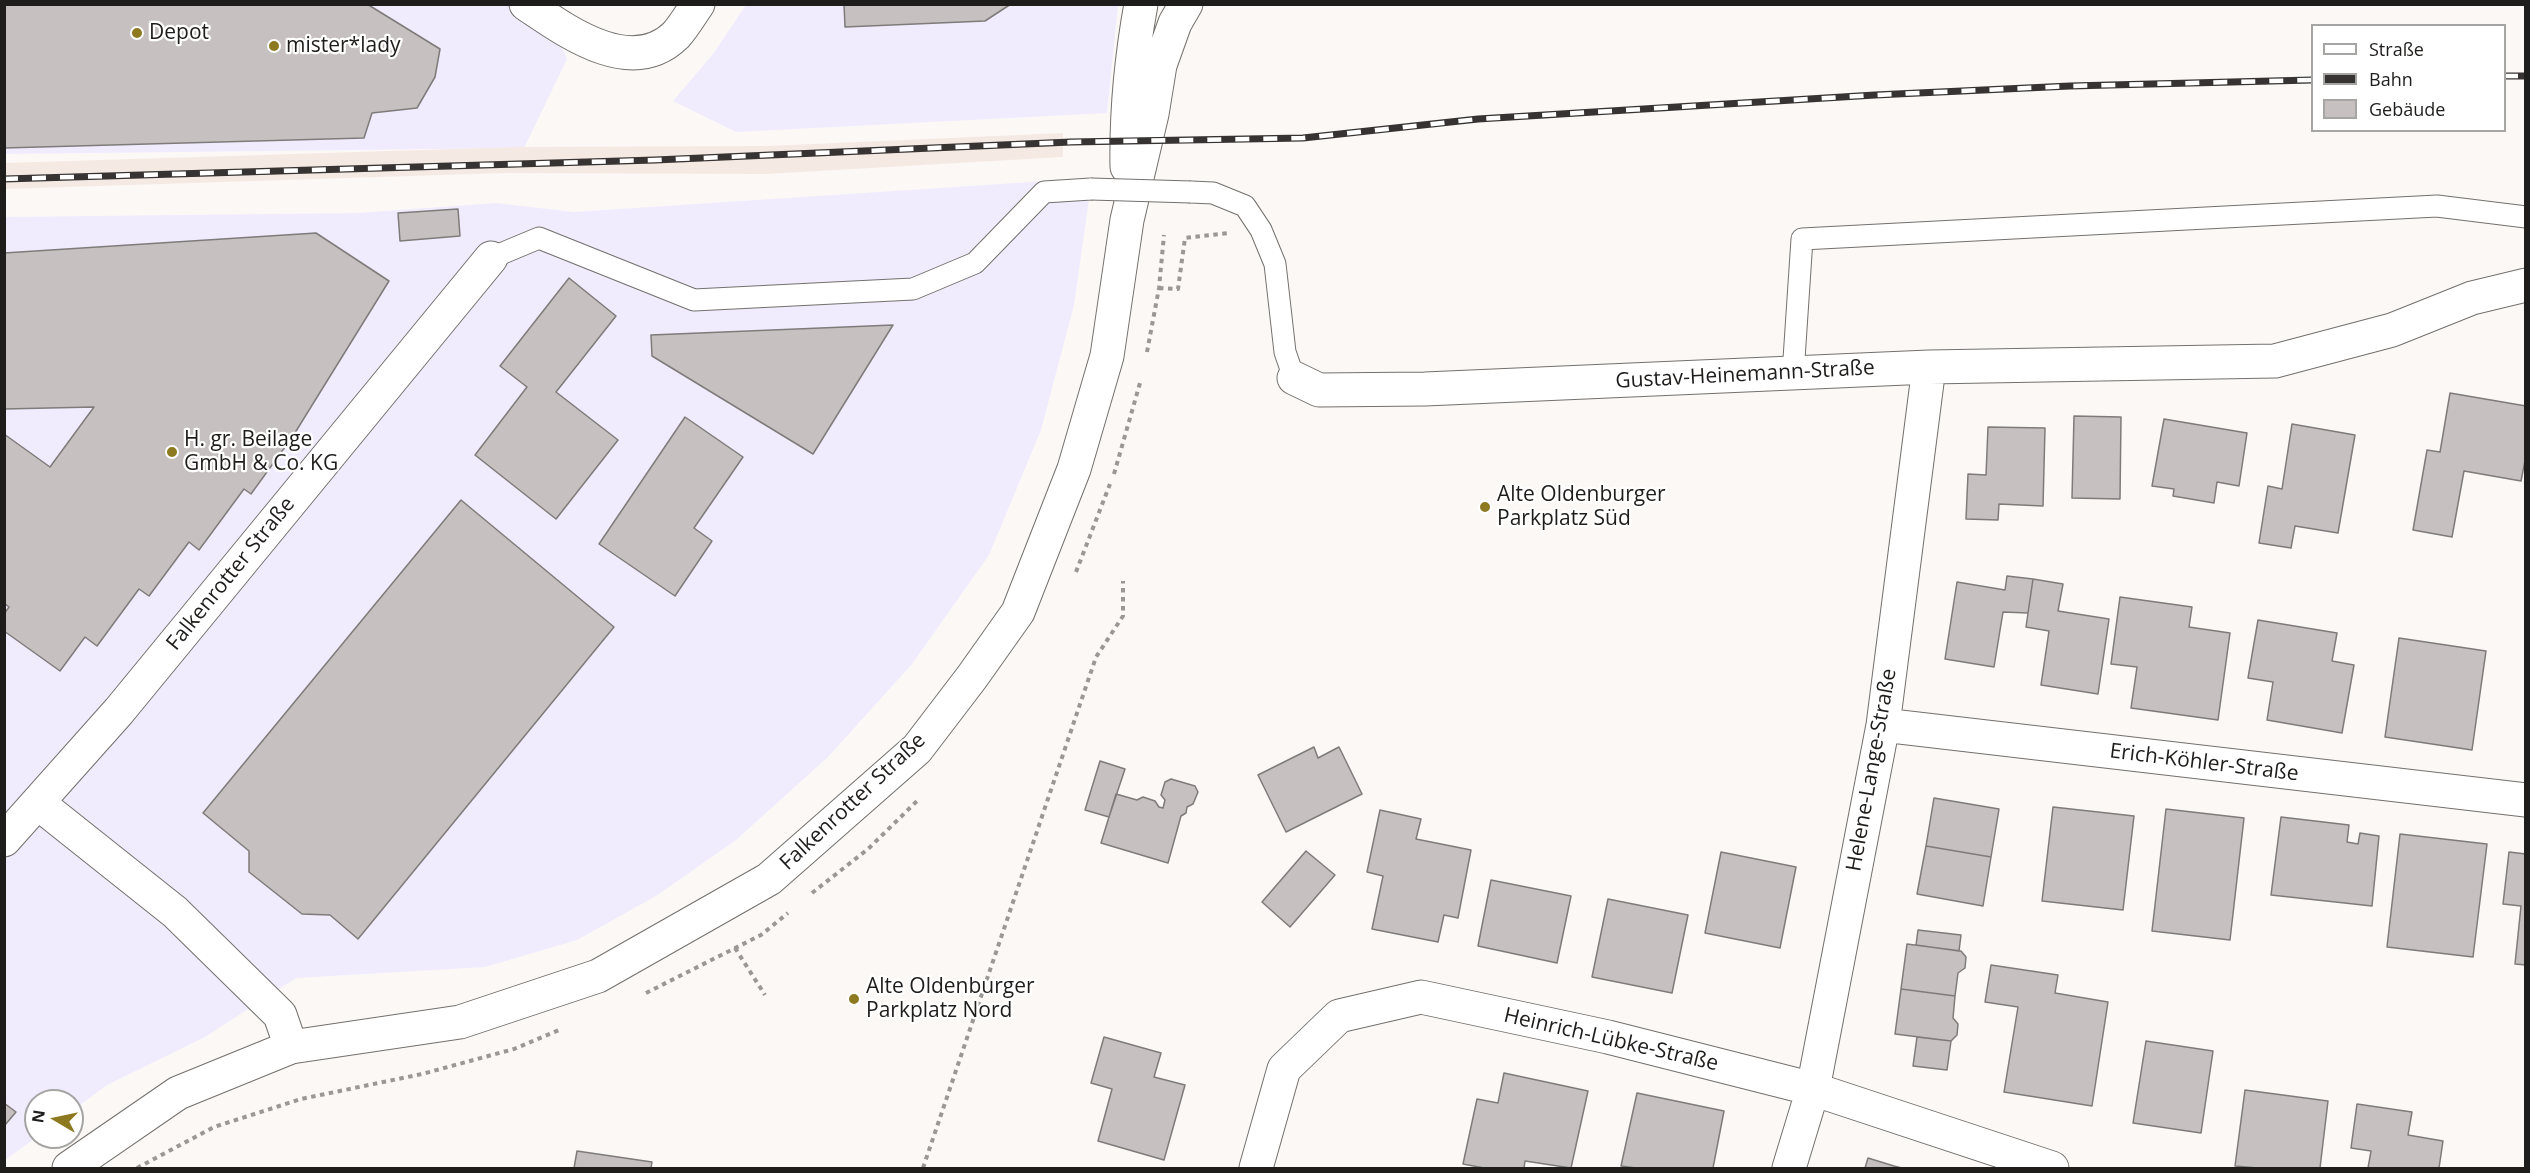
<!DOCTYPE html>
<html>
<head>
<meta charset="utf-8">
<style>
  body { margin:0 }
  #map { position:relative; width:2530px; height:1173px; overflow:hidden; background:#fcf8f6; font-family:"Open Sans",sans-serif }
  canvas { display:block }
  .frame { position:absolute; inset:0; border:6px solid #1f1d1c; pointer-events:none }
  .legend { position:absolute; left:2311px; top:24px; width:195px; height:108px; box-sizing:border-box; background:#fff; border:2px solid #a5a5a4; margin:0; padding:8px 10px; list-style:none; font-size:18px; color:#1f1d1c }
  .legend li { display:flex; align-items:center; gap:12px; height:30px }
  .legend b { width:30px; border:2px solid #a5a5a4 }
  .north { position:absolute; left:24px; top:1089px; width:60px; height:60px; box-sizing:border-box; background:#fff; border:2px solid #a5a5a4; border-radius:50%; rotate:279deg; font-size:16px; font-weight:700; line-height:24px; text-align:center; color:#1f1d1c }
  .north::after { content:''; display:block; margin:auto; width:21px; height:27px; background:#8d7a20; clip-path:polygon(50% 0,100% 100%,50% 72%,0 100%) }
</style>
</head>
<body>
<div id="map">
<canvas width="2530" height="1173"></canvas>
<div class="frame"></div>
<ul class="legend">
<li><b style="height:8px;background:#fff"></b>Straße</li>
<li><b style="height:8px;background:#363332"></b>Bahn</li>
<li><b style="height:16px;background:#c6c1c0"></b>Gebäude</li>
</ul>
<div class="north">N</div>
</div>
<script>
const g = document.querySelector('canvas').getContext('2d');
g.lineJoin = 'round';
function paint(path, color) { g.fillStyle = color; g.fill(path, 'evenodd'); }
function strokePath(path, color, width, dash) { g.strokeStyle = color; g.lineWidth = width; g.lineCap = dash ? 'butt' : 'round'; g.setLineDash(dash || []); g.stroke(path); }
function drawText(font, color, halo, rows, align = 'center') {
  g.font = font + ' "Open Sans",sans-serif'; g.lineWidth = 4.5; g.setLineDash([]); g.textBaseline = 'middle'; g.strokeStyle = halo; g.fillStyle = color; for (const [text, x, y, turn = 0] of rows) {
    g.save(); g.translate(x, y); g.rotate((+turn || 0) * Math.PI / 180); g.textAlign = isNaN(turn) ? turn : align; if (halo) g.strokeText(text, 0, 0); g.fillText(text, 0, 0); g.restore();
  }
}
paint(new Path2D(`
  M4,5H544L567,59L524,148L5,154Z
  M746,5H1118L1107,113L736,132L673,101L713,54Z
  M1092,178L1074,305L1041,430L989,555L912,664L828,757L736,840L656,896L577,940L485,967L296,978L205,1037L107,1085L72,1111V1101H36L37,1137L5,1160L4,217L358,213L496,203L574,212Z`), '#f0ecfe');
paint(new Path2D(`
  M1063,133V157L766,174L505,173L5,189V163L518,147L767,146Z`), '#f5eae3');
const building = new Path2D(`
  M4,4H367L440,49L435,77L417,108L372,113L364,138L4,148Z
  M844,4H1011L985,21L845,27Z
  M458,209L460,236L400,241L398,213Z
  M316,233L389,281L293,436L251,494L244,489L199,550L189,542L149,596L139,589L97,646L85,637L60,671L4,631V614L9,607L4,603V434L50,467L94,407L4,409V253Z
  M569,278L616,316L556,392L618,440L556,519L475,455L527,387L500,366Z
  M893,325L813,454L652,356L651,335Z
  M2450,393L2526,406V456L2521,481L2464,471L2452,537L2413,530L2427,450L2440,452Z
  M2074,416L2121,417L2120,499L2072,498Z
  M685,417L743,457L694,528L712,541L675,596L599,544Z
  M2164,419L2247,433L2239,486L2217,482L2214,503L2173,496L2174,489L2152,486Z
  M2292,424L2355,435L2338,533L2295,526L2291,548L2259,543L2268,486L2282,489Z
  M1988,427L2045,428L2043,506L1999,504L1998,520L1966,519L1968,474L1986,475Z
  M461,500L614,627L358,939L330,915L302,914L249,872V851L203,813Z
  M2007,576L2033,579L2028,613L2003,612L1994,667L1945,659L1957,582L2005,590Z
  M2033,579L2063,584L2058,611L2109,619L2098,694L2041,685L2049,631L2026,627Z
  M2120,597L2192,607L2189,627L2230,633L2218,720L2131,708L2137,667L2111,664Z
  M2258,620L2337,633L2332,661L2354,665L2342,733L2267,720L2273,682L2248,678Z
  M2399,638L2486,651L2472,750L2385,737Z
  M1314,747L1318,758L1339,747L1362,794L1286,832L1258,775Z
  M1100,761L1125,769L1109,817L1085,810Z
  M1171,779L1195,786L1198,792L1193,804L1187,807L1186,813L1181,816L1168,863L1101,843L1116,794L1137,800L1143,797L1155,801L1159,807L1163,808L1165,800L1161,795L1165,782Z
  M1934,798L1999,809L1991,857L1926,846Z
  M2053,807L2134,816L2123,910L2042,901Z
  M2166,809L2244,818L2230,940L2152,931Z
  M1380,810L1421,819L1416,839L1471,850L1458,918L1444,915L1438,942L1372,929L1383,876L1367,872Z
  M2281,817L2349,825L2347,842L2358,844L2360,833L2379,836L2372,906L2271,895Z
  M2400,834L2487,844L2473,957L2387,947Z
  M1926,846L1991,857L1983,906L1917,894Z
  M1306,851L1335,875L1290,927L1262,902Z
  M1721,852L1796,867L1780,948L1705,933Z
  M2509,852L2526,854V965L2515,964L2521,906L2503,904Z
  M1491,880L1571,896L1557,963L1478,946Z
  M1608,899L1688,915L1672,993L1592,977Z
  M1918,930L1961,935L1959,951L1916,945Z
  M1907,944L1961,951L1966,957L1965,968L1958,973L1955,996L1901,989Z
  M1991,965L2058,975L2055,993L2108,1002L2092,1106L2004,1092L2018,1007L1985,1002Z
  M1901,989L1955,996L1953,1018L1958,1024L1957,1035L1951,1041L1895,1034Z
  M1104,1037L1161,1053L1154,1077L1185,1085L1164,1160L1098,1141L1112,1089L1091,1083Z
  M1917,1037L1951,1041L1947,1070L1913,1066Z
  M2146,1041L2213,1051L2201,1133L2133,1123Z
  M1504,1073L1588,1091L1571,1168L1525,1161L1524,1168H1484L1463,1164L1477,1099L1498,1103Z
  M2245,1090L2328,1101L2320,1168H2257L2235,1166Z
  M1637,1093L1724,1111L1713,1168H1636L1621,1166Z
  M4,1103L16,1112L5,1125H4Z
  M2357,1104L2412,1112L2408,1135L2443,1141L2439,1168H2368L2371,1151L2351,1148Z
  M577,1151L652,1162L651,1168H574Z
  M1868,1158L1894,1166L1902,1168H1865Z`);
paint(building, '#c6c1c0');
strokePath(building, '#7f7b7a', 1.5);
const lane = new Path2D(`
  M1191,192L1213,193L1245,206L1261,230L1275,264L1285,352L1294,378
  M491,258L539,238L694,300L913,289L975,263L1044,192L1091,189
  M1793,374L1802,239L2437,206L2526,217`);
const street = new Path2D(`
  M1294,378L1319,390L1425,389L1929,367L2275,361L2392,330L2472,298L2526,285
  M1883,725L2526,800
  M38,803L175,912L280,1015L291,1047
  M4,840L119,711L491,258
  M1256,1168L1284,1069L1339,1016L1421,997L1608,1037L1813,1089L2052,1168
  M1789,1168L1813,1089L1883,725L1929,367`);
const secondary = new Path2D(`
  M526,4C566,31 631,79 676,35C684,26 691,14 698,4
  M1127,167C1126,112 1131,59 1141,4
  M69,1168L178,1093L291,1047L460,1022L598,976L769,879L917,749L972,677L1018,612L1074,469L1107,356L1127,220L1152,114L1160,65L1175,23L1186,4`);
strokePath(lane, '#73706d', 23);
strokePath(street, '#73706d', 35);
strokePath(secondary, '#73706d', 35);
strokePath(new Path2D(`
  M1159,288L1178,289L1185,238L1228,233
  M1147,352L1159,288L1164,235
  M1114,474L1140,383
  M1076,572L1110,484
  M812,893L868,849L917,801
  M735,948L765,995
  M646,993L761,935L788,913
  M137,1168L214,1127L301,1099L422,1074L514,1049L559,1030
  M923,1168L1096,657L1123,616V581`), '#9a9795', 4, [4.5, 4.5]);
strokePath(lane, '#fff', 21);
strokePath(street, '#fff', 33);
strokePath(secondary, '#fff', 33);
const rail = new Path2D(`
  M2504,76H2526
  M4,179L655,160L1071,142L1303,138L1478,119L1875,95L2070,86L2312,80`);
strokePath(rail, '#363332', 7);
strokePath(rail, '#fff', 4.5, [14]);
const laneBridge = new Path2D(`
  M1091,189L1191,192`);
strokePath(laneBridge, '#73706d', 23, []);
strokePath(laneBridge, '#fff', 21);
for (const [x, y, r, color] of [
  [137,33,6,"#8d7a20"],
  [274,46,6,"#8d7a20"],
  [172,452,6,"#8d7a20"],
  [1485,507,6,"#8d7a20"],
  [854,999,6,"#8d7a20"]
]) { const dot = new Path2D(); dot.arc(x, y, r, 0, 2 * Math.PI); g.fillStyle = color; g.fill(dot); strokePath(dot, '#fff', 2); }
drawText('21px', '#1f1d1c', '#fff', [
  ["Depot",149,33],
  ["mister*lady",286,46],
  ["H. gr. Beilage",184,440],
  ["GmbH & Co. KG",184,464],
  ["Alte Oldenburger",1497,495],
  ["Parkplatz Süd",1497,519],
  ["Alte Oldenburger",866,987],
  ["Parkplatz Nord",866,1011]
], 'left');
drawText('21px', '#1f1d1c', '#fff', [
  ["Gustav-Heinemann-Straße",1745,375,-3],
  ["Falkenrotter Straße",231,574,-51],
  ["Erich-Köhler-Straße",2204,763,7],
  ["Helene-Lange-Straße",1872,770,-80],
  ["Falkenrotter Straße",853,802,-43],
  ["Heinrich-Lübke-Straße",1611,1040,13]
]);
</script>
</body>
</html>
